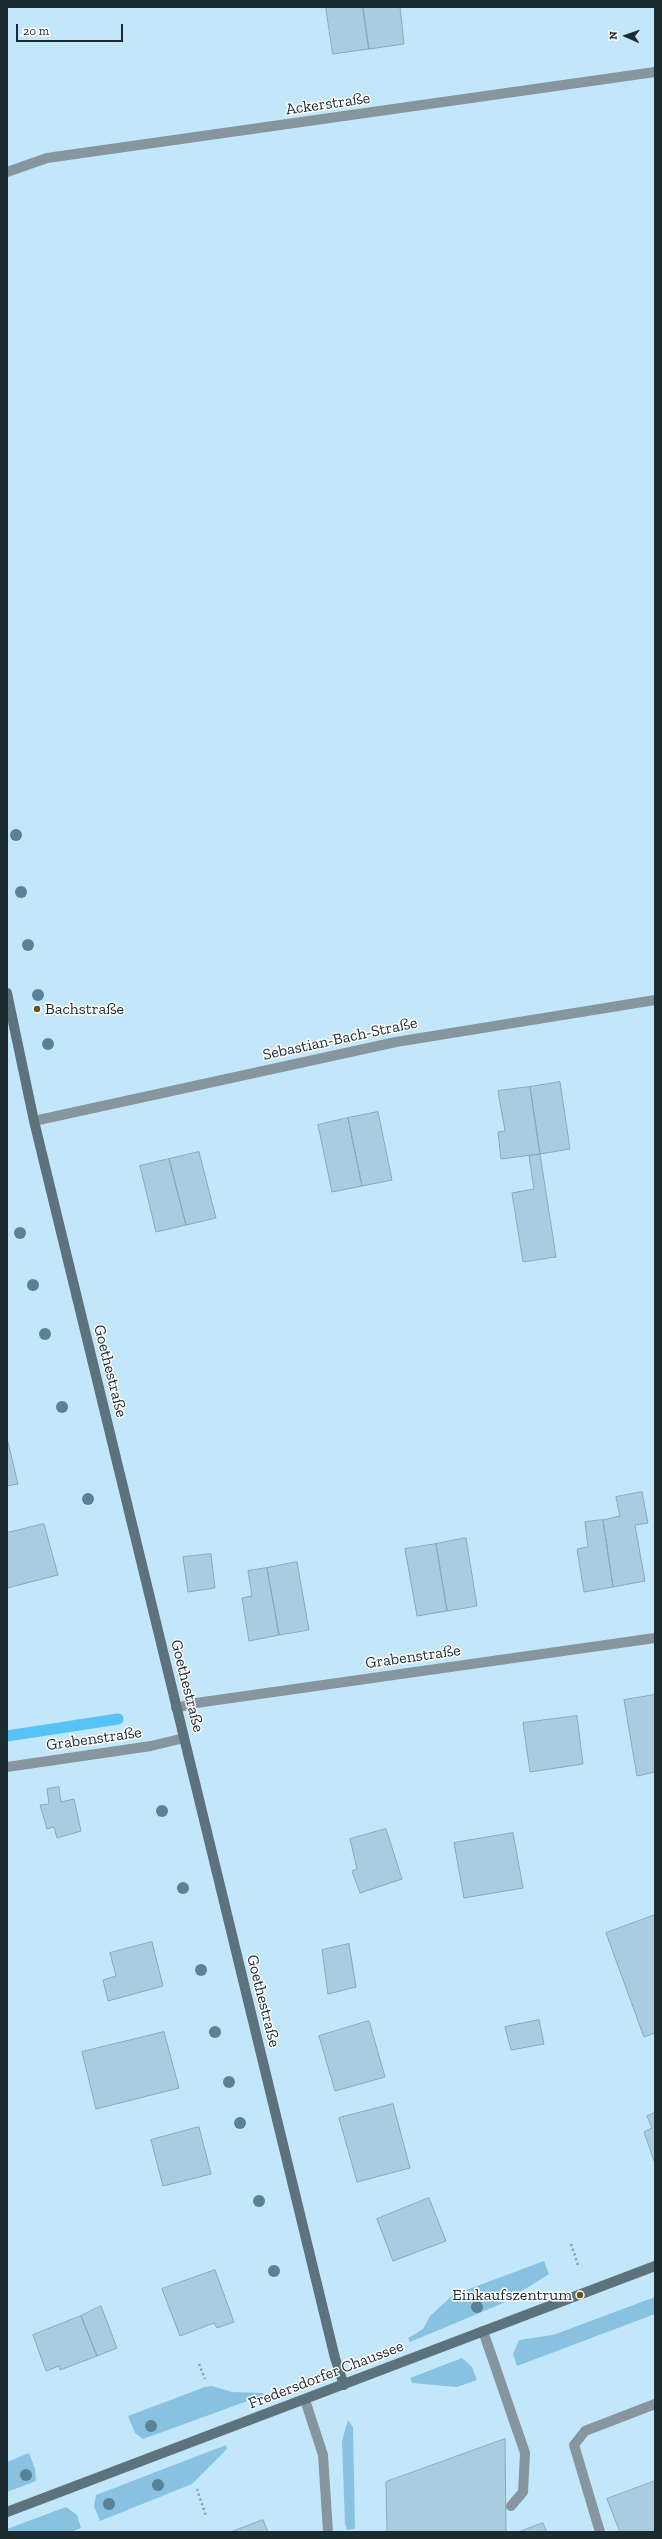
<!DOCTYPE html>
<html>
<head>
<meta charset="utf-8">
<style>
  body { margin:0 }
  #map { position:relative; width:662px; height:2539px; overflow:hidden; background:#c3e7fa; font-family:"Zilla Slab",serif }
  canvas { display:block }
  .frame { position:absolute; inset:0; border:8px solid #1c2a31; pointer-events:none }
  .north { position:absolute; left:606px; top:16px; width:40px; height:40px; -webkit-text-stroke:3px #fff; paint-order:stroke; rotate:272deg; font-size:11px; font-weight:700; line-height:16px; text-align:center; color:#1c2a31 }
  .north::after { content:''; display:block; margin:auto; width:14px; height:18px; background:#1c2a31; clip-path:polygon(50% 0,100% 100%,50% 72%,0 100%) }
  .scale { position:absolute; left:16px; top:24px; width:107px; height:18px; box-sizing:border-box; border:2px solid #1c2a31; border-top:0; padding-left:5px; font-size:12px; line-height:14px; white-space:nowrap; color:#1c2a31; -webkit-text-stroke:3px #fff; paint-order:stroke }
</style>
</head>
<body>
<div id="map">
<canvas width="662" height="2539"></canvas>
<div class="frame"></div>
<div class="north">N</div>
<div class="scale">20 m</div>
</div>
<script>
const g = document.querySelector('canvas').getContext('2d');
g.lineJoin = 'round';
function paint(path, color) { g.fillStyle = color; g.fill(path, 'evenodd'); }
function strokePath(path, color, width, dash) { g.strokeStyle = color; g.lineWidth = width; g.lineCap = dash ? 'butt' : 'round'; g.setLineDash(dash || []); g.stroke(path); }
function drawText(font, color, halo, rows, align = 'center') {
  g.font = font + ' "Zilla Slab",serif'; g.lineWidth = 3; g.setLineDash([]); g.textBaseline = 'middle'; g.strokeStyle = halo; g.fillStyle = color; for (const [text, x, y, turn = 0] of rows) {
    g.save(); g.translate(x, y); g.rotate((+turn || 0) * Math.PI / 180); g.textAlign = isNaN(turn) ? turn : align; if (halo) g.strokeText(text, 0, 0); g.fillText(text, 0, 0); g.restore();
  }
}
paint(new Path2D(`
  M544,2261L549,2274L501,2304L410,2342L408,2338L423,2329L430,2316L453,2295Z
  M655,2297V2314L517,2366L513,2354L519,2340L553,2335Z
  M462,2358L472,2367L477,2380L457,2387L412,2383L410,2378Z
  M212,2386L232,2392L263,2393L264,2395L143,2439L135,2433L128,2416L205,2387Z
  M348,2420L353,2427L355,2529L347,2530L345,2524L342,2441Z
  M226,2445L227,2449L192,2484L100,2521L94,2506L96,2495Z
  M29,2453L35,2469L36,2481L7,2492V2462Z
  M66,2507L77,2515L81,2528L71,2532H7V2529Z`), '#88c2e0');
strokePath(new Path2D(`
  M7,1736L118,1719`), '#56c2f5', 11);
const building = new Path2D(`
  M326,7H363L369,49L333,54Z
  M363,7H400L404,44L369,49Z
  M560,1082L570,1149L540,1154L530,1087Z
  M530,1087L540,1154L501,1159L498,1132L505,1131L498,1091Z
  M378,1112L392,1180L362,1186L348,1118Z
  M348,1118L362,1186L332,1192L318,1125Z
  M199,1152L216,1218L186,1225L169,1159Z
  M540,1154L556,1257L523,1262L512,1193L534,1189L529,1156Z
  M169,1159L186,1225L156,1232L140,1166Z
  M7,1438L18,1484L7,1486Z
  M642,1492L648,1523L635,1525L645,1581L613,1587L603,1520L620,1516L616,1497Z
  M603,1520L613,1587L584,1592L577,1549L588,1547L585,1522Z
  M44,1524L58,1575L7,1588V1533Z
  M466,1538L477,1606L447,1611L436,1544Z
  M436,1544L447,1611L417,1616L405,1549Z
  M211,1554L215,1588L188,1592L183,1557Z
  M297,1562L309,1630L279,1635L267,1568Z
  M267,1568L279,1635L249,1641L242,1598L252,1596L248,1571Z
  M655,1695V1772L637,1776L624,1700Z
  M577,1716L583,1764L530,1772L523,1723Z
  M59,1787L61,1802L74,1799L81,1831L57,1838L54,1827L47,1829L40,1805L49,1804L47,1789Z
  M386,1829L402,1879L360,1893L352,1871L357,1869L350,1839Z
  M513,1833L523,1888L464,1898L454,1843Z
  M655,1915V2033L644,2037L606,1933Z
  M152,1942L163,1986L108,2001L103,1980L116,1976L110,1953Z
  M349,1944L356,1987L328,1994L322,1950Z
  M539,2020L544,2044L511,2050L505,2027Z
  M369,2021L385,2077L335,2091L319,2036Z
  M164,2032L179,2088L96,2109L82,2052Z
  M393,2104L410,2168L357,2182L339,2118Z
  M655,2113V2161H654L644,2132L652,2128L647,2116Z
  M199,2127L211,2174L163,2186L151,2140Z
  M429,2198L446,2241L393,2261L377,2219Z
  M215,2270L234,2322L217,2328L214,2323L180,2336L162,2289Z
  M101,2306L117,2348L97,2356L81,2316Z
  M81,2316L97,2356L60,2370L59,2366L46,2371L33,2335Z
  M505,2439L506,2532H387L386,2482Z
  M655,2481V2532H620L607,2499Z
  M263,2520L268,2532H231Z
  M543,2523L547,2532H519Z`);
paint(building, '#a9ccdf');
strokePath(building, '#87a9bb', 1);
strokePath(new Path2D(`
  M571,2244L578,2265
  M199,2364L205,2379
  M197,2489L206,2516`), '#839fad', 2.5, [2, 3]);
strokePath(new Path2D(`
  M483,2331L525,2453L523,2492L511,2506
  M600,2532L574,2445L585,2431L655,2404`), '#87969e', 10);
strokePath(new Path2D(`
  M7,172L47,158L655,72
  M34,1121L396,1042L655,1000
  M176,1708L196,1703L655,1638
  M7,1767L151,1746L184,1738
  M305,2400L323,2455L328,2532`), '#87969e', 10);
strokePath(new Path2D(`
  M7,993L34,1121L335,2358L344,2385
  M7,2512L655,2266`), '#5c727d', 10);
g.fillStyle = '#588295';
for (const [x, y] of [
  [16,835],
  [21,892],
  [28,945],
  [38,995],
  [48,1044],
  [20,1233],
  [33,1285],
  [45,1334],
  [62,1407],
  [88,1499],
  [162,1811],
  [183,1888],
  [201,1970],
  [215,2032],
  [229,2082],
  [240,2123],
  [259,2201],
  [274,2271],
  [477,2307],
  [151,2426],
  [26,2475],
  [158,2485],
  [109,2504]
]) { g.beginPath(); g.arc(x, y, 6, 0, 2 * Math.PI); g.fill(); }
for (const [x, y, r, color] of [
  [37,1009,4,"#6a5222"],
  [580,2295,4,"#6a5222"]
]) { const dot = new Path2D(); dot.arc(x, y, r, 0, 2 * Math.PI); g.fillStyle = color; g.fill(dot); strokePath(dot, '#fff', 1.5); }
drawText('16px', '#1c2a31', '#fff', [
  ["Ackerstraße",328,104,-8],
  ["Sebastian-Bach-Straße",340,1039,-12],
  ["Goethestraße",110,1371,76],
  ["Grabenstraße",413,1657,-8],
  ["Goethestraße",187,1686,76],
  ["Grabenstraße",94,1739,-8],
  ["Goethestraße",263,2001,76],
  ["Fredersdorfer Chaussee",326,2375,-21]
]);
drawText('16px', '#1c2a31', '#fff', [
  ["Bachstraße",45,1009],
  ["Einkaufszentrum",572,2295,"right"]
], 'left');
</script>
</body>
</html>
